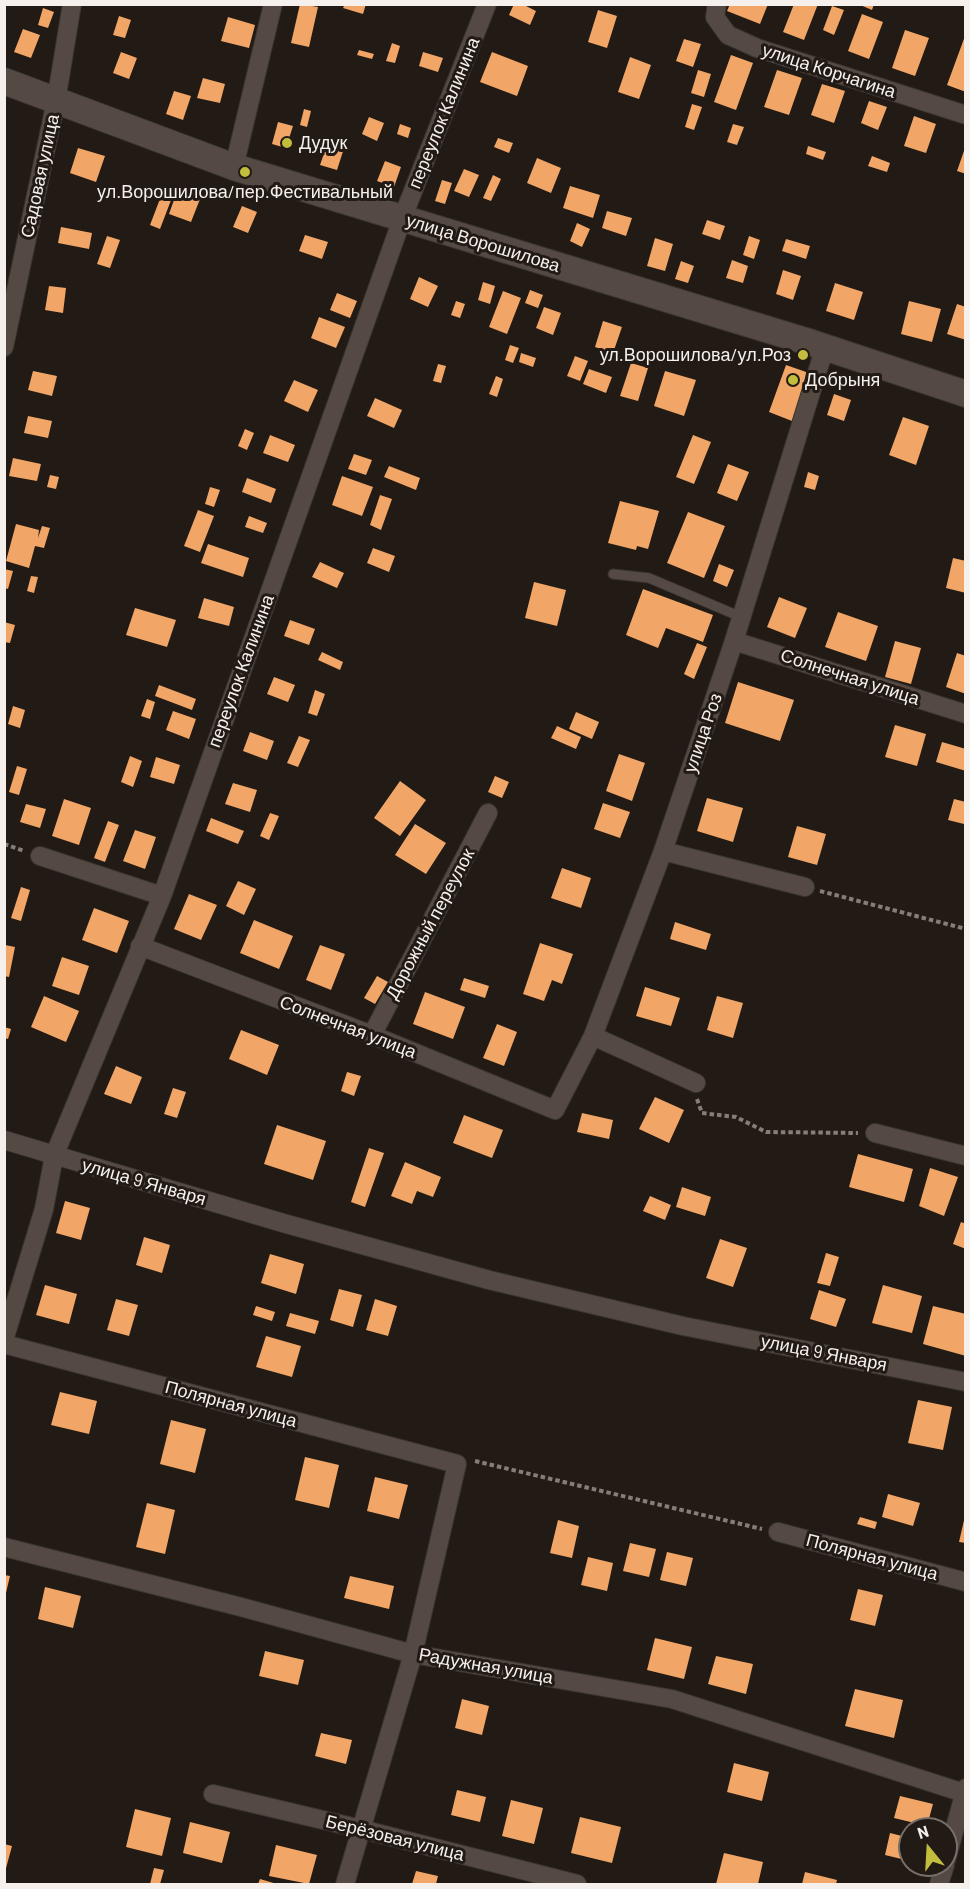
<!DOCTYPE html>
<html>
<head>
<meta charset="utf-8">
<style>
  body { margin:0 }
  #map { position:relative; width:970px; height:1889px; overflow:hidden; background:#221a14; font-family:Barlow,sans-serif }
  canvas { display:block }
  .frame { position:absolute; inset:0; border:6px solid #f6f0ec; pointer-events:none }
  .north { position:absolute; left:898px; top:1817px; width:60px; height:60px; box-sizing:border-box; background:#221a14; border:2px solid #77706a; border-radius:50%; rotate:342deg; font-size:16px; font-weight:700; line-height:24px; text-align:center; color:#f6f0ec }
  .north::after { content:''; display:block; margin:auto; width:21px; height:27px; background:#c3bd3e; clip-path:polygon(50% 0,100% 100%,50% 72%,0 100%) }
</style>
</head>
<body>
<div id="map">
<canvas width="970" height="1889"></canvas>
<div class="frame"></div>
<div class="north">N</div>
</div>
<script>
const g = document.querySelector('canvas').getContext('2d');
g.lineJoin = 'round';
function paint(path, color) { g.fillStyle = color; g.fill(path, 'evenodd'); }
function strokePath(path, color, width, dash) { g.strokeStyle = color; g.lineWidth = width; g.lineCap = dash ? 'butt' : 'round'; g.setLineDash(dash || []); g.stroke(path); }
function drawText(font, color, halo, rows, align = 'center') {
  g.font = font + ' Barlow,sans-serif'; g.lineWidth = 6; g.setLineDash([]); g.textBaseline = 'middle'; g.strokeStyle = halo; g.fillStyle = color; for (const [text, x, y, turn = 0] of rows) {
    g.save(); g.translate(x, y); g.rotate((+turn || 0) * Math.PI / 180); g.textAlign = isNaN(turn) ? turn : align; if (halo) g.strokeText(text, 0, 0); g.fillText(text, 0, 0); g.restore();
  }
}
paint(new Path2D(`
  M300,4L318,7L309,47L291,43Z
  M345,4H366L363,14L343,8Z
  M514,4H522L536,11L530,25L509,15Z
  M730,4H768L760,24L727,11Z
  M794,4H818L804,40L783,32Z
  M858,4H874L872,10Z
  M832,6L844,10L834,35L823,30Z
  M43,8L54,12L48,28L38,25Z
  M598,10L617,16L607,48L588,42Z
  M862,14L883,22L869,59L848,51Z
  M119,16L131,20L125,38L113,35Z
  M228,17L255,25L249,48L221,41Z
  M23,29L40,35L31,58L14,52Z
  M905,30L929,38L915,76L892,68Z
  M965,36H966V92L947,85Z
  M684,39L701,44L693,67L676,61Z
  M392,43L400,46L395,63L386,61Z
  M359,50L374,54L372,59L357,55Z
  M121,52L137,58L129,79L113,73Z
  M423,52L443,58L438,72L419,66Z
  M492,52L528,66L517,96L480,82Z
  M731,55L753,63L736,110L714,102Z
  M630,57L651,65L639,99L618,92Z
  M698,70L711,74L704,97L691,93Z
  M777,70L802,78L789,115L764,107Z
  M203,78L225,84L220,103L197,98Z
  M822,84L845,91L834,123L811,115Z
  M174,91L191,96L183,120L166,114Z
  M869,101L887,107L878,130L861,123Z
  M692,104L702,107L694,130L685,127Z
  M304,109L311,111L307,127L300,125Z
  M914,116L936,124L926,153L904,146Z
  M369,117L384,123L377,141L362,134Z
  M278,122L293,126L286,148L272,144Z
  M400,124L411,128L408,138L397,134Z
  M733,124L744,127L737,145L727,142Z
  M330,136L346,142L337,170L320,165Z
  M498,138L513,143L509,153L494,147Z
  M808,146L826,152L823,160L806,154Z
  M78,148L105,156L96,182L70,173Z
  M965,148L966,149V174L957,171Z
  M872,156L890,163L887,172L868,166Z
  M537,158L561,168L551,193L527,183Z
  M385,161L401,167L394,187L377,181Z
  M464,169L479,175L469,197L454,191Z
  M493,175L501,179L491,201L483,198Z
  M442,180L452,183L445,204L435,201Z
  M179,186L202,194L191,222L169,214Z
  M570,186L600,195L593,218L563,208Z
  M163,191L173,195L160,229L150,225Z
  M242,206L257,212L248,233L233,227Z
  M607,211L632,218L626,236L602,228Z
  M707,220L725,226L720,240L702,234Z
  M577,223L590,229L582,247L570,241Z
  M61,227L92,233L89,249L58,243Z
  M305,235L328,242L322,259L299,251Z
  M107,236L120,240L110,268L97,264Z
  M749,236L760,240L754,259L743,255Z
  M655,238L673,244L665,271L647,266Z
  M786,239L810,246L806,259L782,251Z
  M732,260L748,266L743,283L726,278Z
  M681,261L694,266L688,283L675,279Z
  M783,270L801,276L793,300L776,294Z
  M419,277L438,286L428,307L410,299Z
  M483,282L495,286L490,304L478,300Z
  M835,283L863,292L854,320L826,311Z
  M49,286L66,288L63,313L45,310Z
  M530,290L543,295L538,308L525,303Z
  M503,291L521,298L507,334L489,327Z
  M337,293L357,301L350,318L330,310Z
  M456,301L465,304L460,318L451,315Z
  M909,301L941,309L932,342L901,334Z
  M957,304L966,307V340L947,334Z
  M544,307L561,313L553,335L536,328Z
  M319,317L345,327L336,348L311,338Z
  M603,321L622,327L613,353L595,347Z
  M510,345L519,348L513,363L505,360Z
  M521,353L536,358L533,367L519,362Z
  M575,356L588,361L580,381L567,376Z
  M631,363L648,368L638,401L620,396Z
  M438,364L446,366L441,383L433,381Z
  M786,365L809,373L792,421L769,412Z
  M589,369L612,377L606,393L583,384Z
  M33,371L57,376L52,396L28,390Z
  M665,371L696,380L684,416L654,406Z
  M496,376L503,379L497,397L489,394Z
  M294,380L318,390L308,412L284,401Z
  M834,394L851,400L844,421L827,415Z
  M375,398L402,410L394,428L367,416Z
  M28,416L52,421L48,438L24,433Z
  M903,417L929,426L916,465L889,455Z
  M245,429L254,433L247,450L238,446Z
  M270,435L295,445L288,462L263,453Z
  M693,435L711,442L694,484L676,477Z
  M354,454L372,460L366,475L348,469Z
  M13,458L41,464L37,481L9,476Z
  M728,464L749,472L737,501L717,493Z
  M389,466L420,478L416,490L384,477Z
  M808,472L819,476L815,490L804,487Z
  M50,475L59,477L56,489L47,487Z
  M342,476L373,487L362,516L332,505Z
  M247,478L276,489L271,503L242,492Z
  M210,487L220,490L214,507L205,504Z
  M380,495L392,499L381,530L370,525Z
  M620,501L659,511L648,549L637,546L636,550L608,543Z
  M198,510L214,516L200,552L184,546Z
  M688,512L725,526L704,578L667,563Z
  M249,516L267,523L263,533L245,527Z
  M16,524L39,530L38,538L42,526L50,528L44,548L35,546L29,568L6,561Z
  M208,544L249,558L243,577L201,563Z
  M373,548L395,556L389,572L367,563Z
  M953,558L966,561V593L946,588Z
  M320,562L344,573L337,588L312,577Z
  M719,564L734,570L727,587L713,581Z
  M4,569L13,571L8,589L4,588Z
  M31,576L38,577L34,593L27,591Z
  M534,582L566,590L557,626L525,618Z
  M643,589L713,615L703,642L666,628L658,648L626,635Z
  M779,597L807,608L795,638L767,627Z
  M204,598L234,607L229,626L198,618Z
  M135,608L176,620L167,647L126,635Z
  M838,612L878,626L866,661L825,647Z
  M290,620L315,629L309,645L284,636Z
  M4,622L15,625L10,643L4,642Z
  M895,641L921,648L911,684L885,677Z
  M697,643L707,647L694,679L684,674Z
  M322,652L343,662L340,670L318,660Z
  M957,653L966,656V694L946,687Z
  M274,677L295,685L288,702L267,694Z
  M738,682L794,700L780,741L725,723Z
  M159,685L196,699L192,710L155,696Z
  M315,690L325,694L317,716L308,713Z
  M147,699L155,702L150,719L141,716Z
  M13,706L25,710L20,728L8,724Z
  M173,711L196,719L189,739L166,730Z
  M576,712L599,722L592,739L569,729Z
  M895,725L926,734L917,766L885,757Z
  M557,726L581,737L576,749L551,738Z
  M250,732L274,741L267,760L243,751Z
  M299,736L310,740L298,767L287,763Z
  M942,742L966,749V771L936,762Z
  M619,754L645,763L632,801L606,791Z
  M130,756L142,761L133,787L121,782Z
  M156,757L180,765L174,784L150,777Z
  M17,766L27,769L19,795L9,792Z
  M495,776L509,782L502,798L488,792Z
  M400,781L426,800L400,836L374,818Z
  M233,783L257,790L250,812L225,804Z
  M707,798L743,808L733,842L697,831Z
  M64,799L91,808L79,845L52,836Z
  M954,799L966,802L964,824L948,820Z
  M603,803L630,812L620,838L594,829Z
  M26,804L46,809L40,828L20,822Z
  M270,813L279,816L269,840L260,836Z
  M211,818L244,831L238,844L206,831Z
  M108,821L119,825L105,862L94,858Z
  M415,824L446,843L426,874L395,855Z
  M797,826L826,834L817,865L788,857Z
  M135,830L156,837L145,869L123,861Z
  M562,868L591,878L581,908L551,898Z
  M238,881L256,889L244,915L226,906Z
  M21,887L30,890L21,921L11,918Z
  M189,894L217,905L201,940L174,929Z
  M94,908L129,921L117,953L82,940Z
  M254,920L293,936L279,969L240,953Z
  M675,922L711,934L706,950L670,939Z
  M540,943L573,954L562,984L552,980L544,1001L523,994Z
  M5,945L15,947L9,977L4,976Z
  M320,945L345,954L331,990L306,980Z
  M62,957L89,966L79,995L52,986Z
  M377,976L388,982L375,1004L364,998Z
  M464,978L489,986L485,998L460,990Z
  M645,987L680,998L671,1026L636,1016Z
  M425,992L465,1007L453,1039L413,1024Z
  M44,996L79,1011L66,1042L31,1027Z
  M717,996L743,1003L733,1038L707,1030Z
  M497,1024L517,1032L504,1066L483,1058Z
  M4,1027L11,1029L8,1039L4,1038Z
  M241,1030L279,1045L267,1075L229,1059Z
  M116,1066L142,1077L131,1104L104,1094Z
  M347,1072L361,1076L354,1096L341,1091Z
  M173,1088L186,1092L177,1118L164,1114Z
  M655,1097L684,1110L669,1143L639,1129Z
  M582,1113L613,1120L609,1139L577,1132Z
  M464,1115L503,1130L492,1158L453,1143Z
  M277,1125L326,1141L313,1180L264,1164Z
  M369,1148L384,1153L365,1207L351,1202Z
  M858,1154L913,1169L904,1202L849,1187Z
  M405,1162L441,1177L433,1197L417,1191L412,1204L391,1196Z
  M930,1168L958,1177L944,1216L919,1206Z
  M682,1187L711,1197L705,1216L676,1207Z
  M650,1196L671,1205L665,1220L643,1211Z
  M65,1201L90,1208L81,1240L56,1233Z
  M961,1222L966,1224V1249L953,1244Z
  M144,1237L170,1245L162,1273L136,1265Z
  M720,1239L747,1248L733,1287L706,1278Z
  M826,1253L839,1257L830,1286L817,1283Z
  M270,1254L304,1264L296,1294L261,1283Z
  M45,1285L77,1294L69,1324L36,1315Z
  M883,1285L922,1296L912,1333L872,1323Z
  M339,1289L362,1295L353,1327L330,1320Z
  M819,1290L846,1299L836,1327L810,1319Z
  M116,1299L138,1305L129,1336L107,1330Z
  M375,1299L397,1306L388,1336L366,1330Z
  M256,1306L275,1312L272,1321L253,1315Z
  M933,1306L966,1314V1356L923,1344Z
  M290,1313L319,1321L315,1334L286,1326Z
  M266,1336L301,1346L292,1377L256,1367Z
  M60,1392L97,1401L89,1434L51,1425Z
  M918,1400L952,1407L943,1450L908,1443Z
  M171,1420L206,1429L195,1473L160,1464Z
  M305,1457L339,1465L329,1508L295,1500Z
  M375,1477L408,1485L399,1519L367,1511Z
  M888,1494L920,1503L913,1526L882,1517Z
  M147,1503L175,1510L165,1554L136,1547Z
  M965,1516L966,1517V1543L959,1542Z
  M860,1517L877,1522L875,1529L857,1524Z
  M558,1520L579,1526L572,1558L550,1553Z
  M630,1543L656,1549L649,1577L623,1571Z
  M667,1552L693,1558L686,1586L660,1580Z
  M588,1557L613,1563L607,1591L581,1585Z
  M4,1575L10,1576L5,1597H4Z
  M350,1576L394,1586L389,1609L344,1598Z
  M45,1587L81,1596L73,1628L38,1619Z
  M858,1589L883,1595L875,1626L850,1620Z
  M655,1638L692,1647L684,1679L647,1670Z
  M265,1651L304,1660L298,1685L259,1676Z
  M716,1656L753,1664L746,1694L708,1684Z
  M855,1689L903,1700L894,1738L845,1726Z
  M462,1699L489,1706L482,1735L455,1728Z
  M321,1733L352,1740L346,1764L315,1756Z
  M734,1763L769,1772L762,1801L727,1792Z
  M457,1790L486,1797L480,1822L451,1815Z
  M900,1796L933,1804L927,1826L894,1818Z
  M511,1800L543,1808L534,1844L502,1836Z
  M135,1809L171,1818L162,1856L126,1847Z
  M580,1817L621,1827L612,1863L571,1853Z
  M190,1822L230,1832L222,1863L183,1853Z
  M890,1833L910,1838V1861L885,1855Z
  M4,1844L12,1846L5,1872H4Z
  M276,1845L317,1855L309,1884L269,1876Z
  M724,1853L763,1862L758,1884H716Z
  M154,1868L164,1870L160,1884H150Z
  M416,1871L438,1876L436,1884H412Z
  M805,1872L837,1880L836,1884H802Z
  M260,1879L277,1884H258Z`), '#f1a667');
const service = new Path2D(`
  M613,574L649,578L741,617`);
const minor = new Path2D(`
  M717,4L715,17L728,35L757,48L966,115
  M234,167L273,4
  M4,347L56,101L72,4
  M734,641L966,714
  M663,851L805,887
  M40,856L162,896
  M140,946L372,1035L555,1110L593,1036L663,851L734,641L825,347
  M372,1035L488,813
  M593,1036L696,1083
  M875,1133L966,1156
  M4,1140L283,1223L489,1280L683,1326L966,1382
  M4,1340L44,1209L54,1156L162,896L402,219L487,4
  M4,1344L457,1464L413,1654L345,1884
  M778,1532L966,1582
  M4,1547L241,1607L413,1654L672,1699L964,1793
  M213,1794L361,1829L577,1884
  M946,1860L966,1788
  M939,1884L945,1865`);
const secondary = new Path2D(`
  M4,81L234,167L812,343L966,394`);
strokePath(service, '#3a3431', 11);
strokePath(minor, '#3a3431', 20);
strokePath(secondary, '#3a3431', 28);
strokePath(new Path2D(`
  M4,844L24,851
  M820,891L966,929
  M697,1099L702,1113L736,1117L766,1132L858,1133
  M475,1461L762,1529`), '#847d78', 4, [4.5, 3]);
strokePath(service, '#544a43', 9);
strokePath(minor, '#544a43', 18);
strokePath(secondary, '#544a43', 26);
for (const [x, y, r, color] of [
  [287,143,6,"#c3bd3e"],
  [245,172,6,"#c3bd3e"],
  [803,355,6,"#c3bd3e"],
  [793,380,6,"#c3bd3e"]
]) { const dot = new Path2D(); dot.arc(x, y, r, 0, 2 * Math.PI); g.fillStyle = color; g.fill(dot); strokePath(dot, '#221a14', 2); }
drawText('18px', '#f6f0ec', '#221a14', [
  ["улица Корчагина",829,71,18],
  ["переулок Калинина",444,113,-68],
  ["Садовая улица",40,176,-78],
  ["улица Ворошилова",483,243,17],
  ["переулок Калинина",241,671,-70],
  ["Солнечная улица",850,677,18],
  ["улица Роз",703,733,-71],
  ["Дорожный переулок",430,924,-62],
  ["Солнечная улица",348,1027,21],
  ["улица 9 Января",144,1182,16],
  ["улица 9 Января",824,1353,11],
  ["Полярная улица",231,1404,15],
  ["Полярная улица",872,1557,15],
  ["Радужная улица",486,1666,10],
  ["Берёзовая улица",395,1838,14]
]);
drawText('18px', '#f6f0ec', '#221a14', [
  ["Дудук",299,143],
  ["ул.Ворошилова/пер.Фестивальный",245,192,"center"],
  ["ул.Ворошилова/ул.Роз",791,355,"right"],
  ["Добрыня",805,380]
], 'left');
</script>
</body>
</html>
